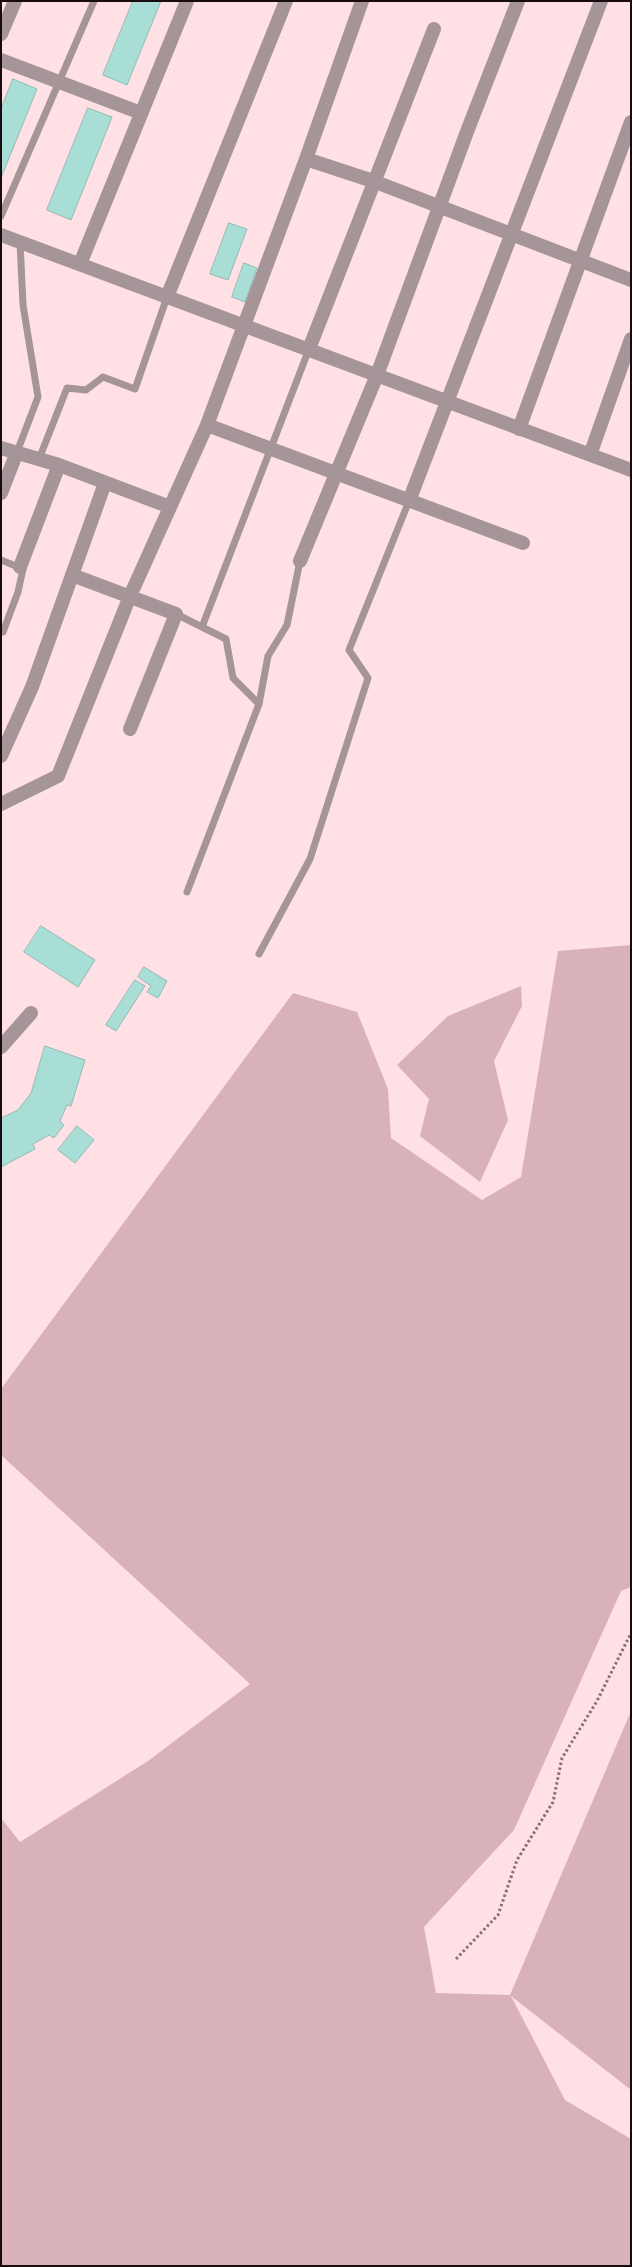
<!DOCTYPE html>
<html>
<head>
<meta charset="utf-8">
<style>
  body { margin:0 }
  #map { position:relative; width:632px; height:2267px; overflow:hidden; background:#fee0e5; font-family:"Source Sans 3",sans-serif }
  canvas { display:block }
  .frame { position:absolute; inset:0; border:2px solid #180c0f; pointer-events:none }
</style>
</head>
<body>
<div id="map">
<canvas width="632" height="2267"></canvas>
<div class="frame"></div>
</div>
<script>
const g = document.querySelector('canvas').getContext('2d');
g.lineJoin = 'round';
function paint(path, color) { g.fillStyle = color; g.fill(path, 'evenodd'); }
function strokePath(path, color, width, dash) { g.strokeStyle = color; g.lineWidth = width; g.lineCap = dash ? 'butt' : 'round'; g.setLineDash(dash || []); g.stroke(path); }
paint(new Path2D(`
  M631,945V1587L621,1591L514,1830L424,1927L436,1993L510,1995L631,1711V2090L511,1996L565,2100L631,2139V2266H1V1818L20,1842L148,1761L250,1684L1,1455V1389L293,993L357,1012L388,1089L391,1138L482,1200L521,1177L558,951Z
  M521,986L522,1006L494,1061L508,1120L480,1182L420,1136L429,1099L397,1065L448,1016Z`), '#d9b2b9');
const building = new Path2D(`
  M133,1H161L127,85L103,75Z
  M13,79L37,89L1,178V109Z
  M88,108L112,117L71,220L47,210Z
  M229,223L247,229L228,280L210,274Z
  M244,263L257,268L245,302L232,297Z
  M41,926L95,960L78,987L24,952Z
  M144,967L167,981L158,998L147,992L151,986L138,977Z
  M135,980L145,986L116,1031L106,1025Z
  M45,1046L85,1060L71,1106L67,1105L60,1121L64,1125L54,1138L49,1135L33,1144L35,1149L1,1167V1118L18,1110L31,1093Z
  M77,1126L94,1140L75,1163L58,1150Z`);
paint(building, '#a8ded6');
strokePath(building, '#92bab4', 1);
strokePath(new Path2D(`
  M456,1959L498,1915L517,1860L553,1802L562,1758L597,1701L631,1633`), '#867175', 3, [2.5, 2.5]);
strokePath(new Path2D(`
  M1,216L94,1
  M17,452L38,397L23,305L20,242
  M39,459L67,388L86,390L103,377L135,389L167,297
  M1,560L23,569L18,592L3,632
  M176,614L226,639L233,678L259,704L187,892
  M202,627L309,349
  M259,704L268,656L287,625L300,561
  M259,954L310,859L368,678L349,650L409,501`), '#a59598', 7);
strokePath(new Path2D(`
  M362,1L306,159L207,425L523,543
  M1,34L15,1
  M1,60L141,113
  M306,159L373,181L631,280
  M1,235L631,470
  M80,264L187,1
  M167,297L286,1
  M309,349L434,29
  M519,429L631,122
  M1,448L59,465L170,507
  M590,455L631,339
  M1,493L17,452
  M409,501L601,1
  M300,561L377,375L468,129L518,1
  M20,567L59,465
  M72,575L176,614L130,729
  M1,756L32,687L105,483
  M1,804L58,776L130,596L207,425
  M1,1047L31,1013`), '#a59598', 14);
</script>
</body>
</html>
